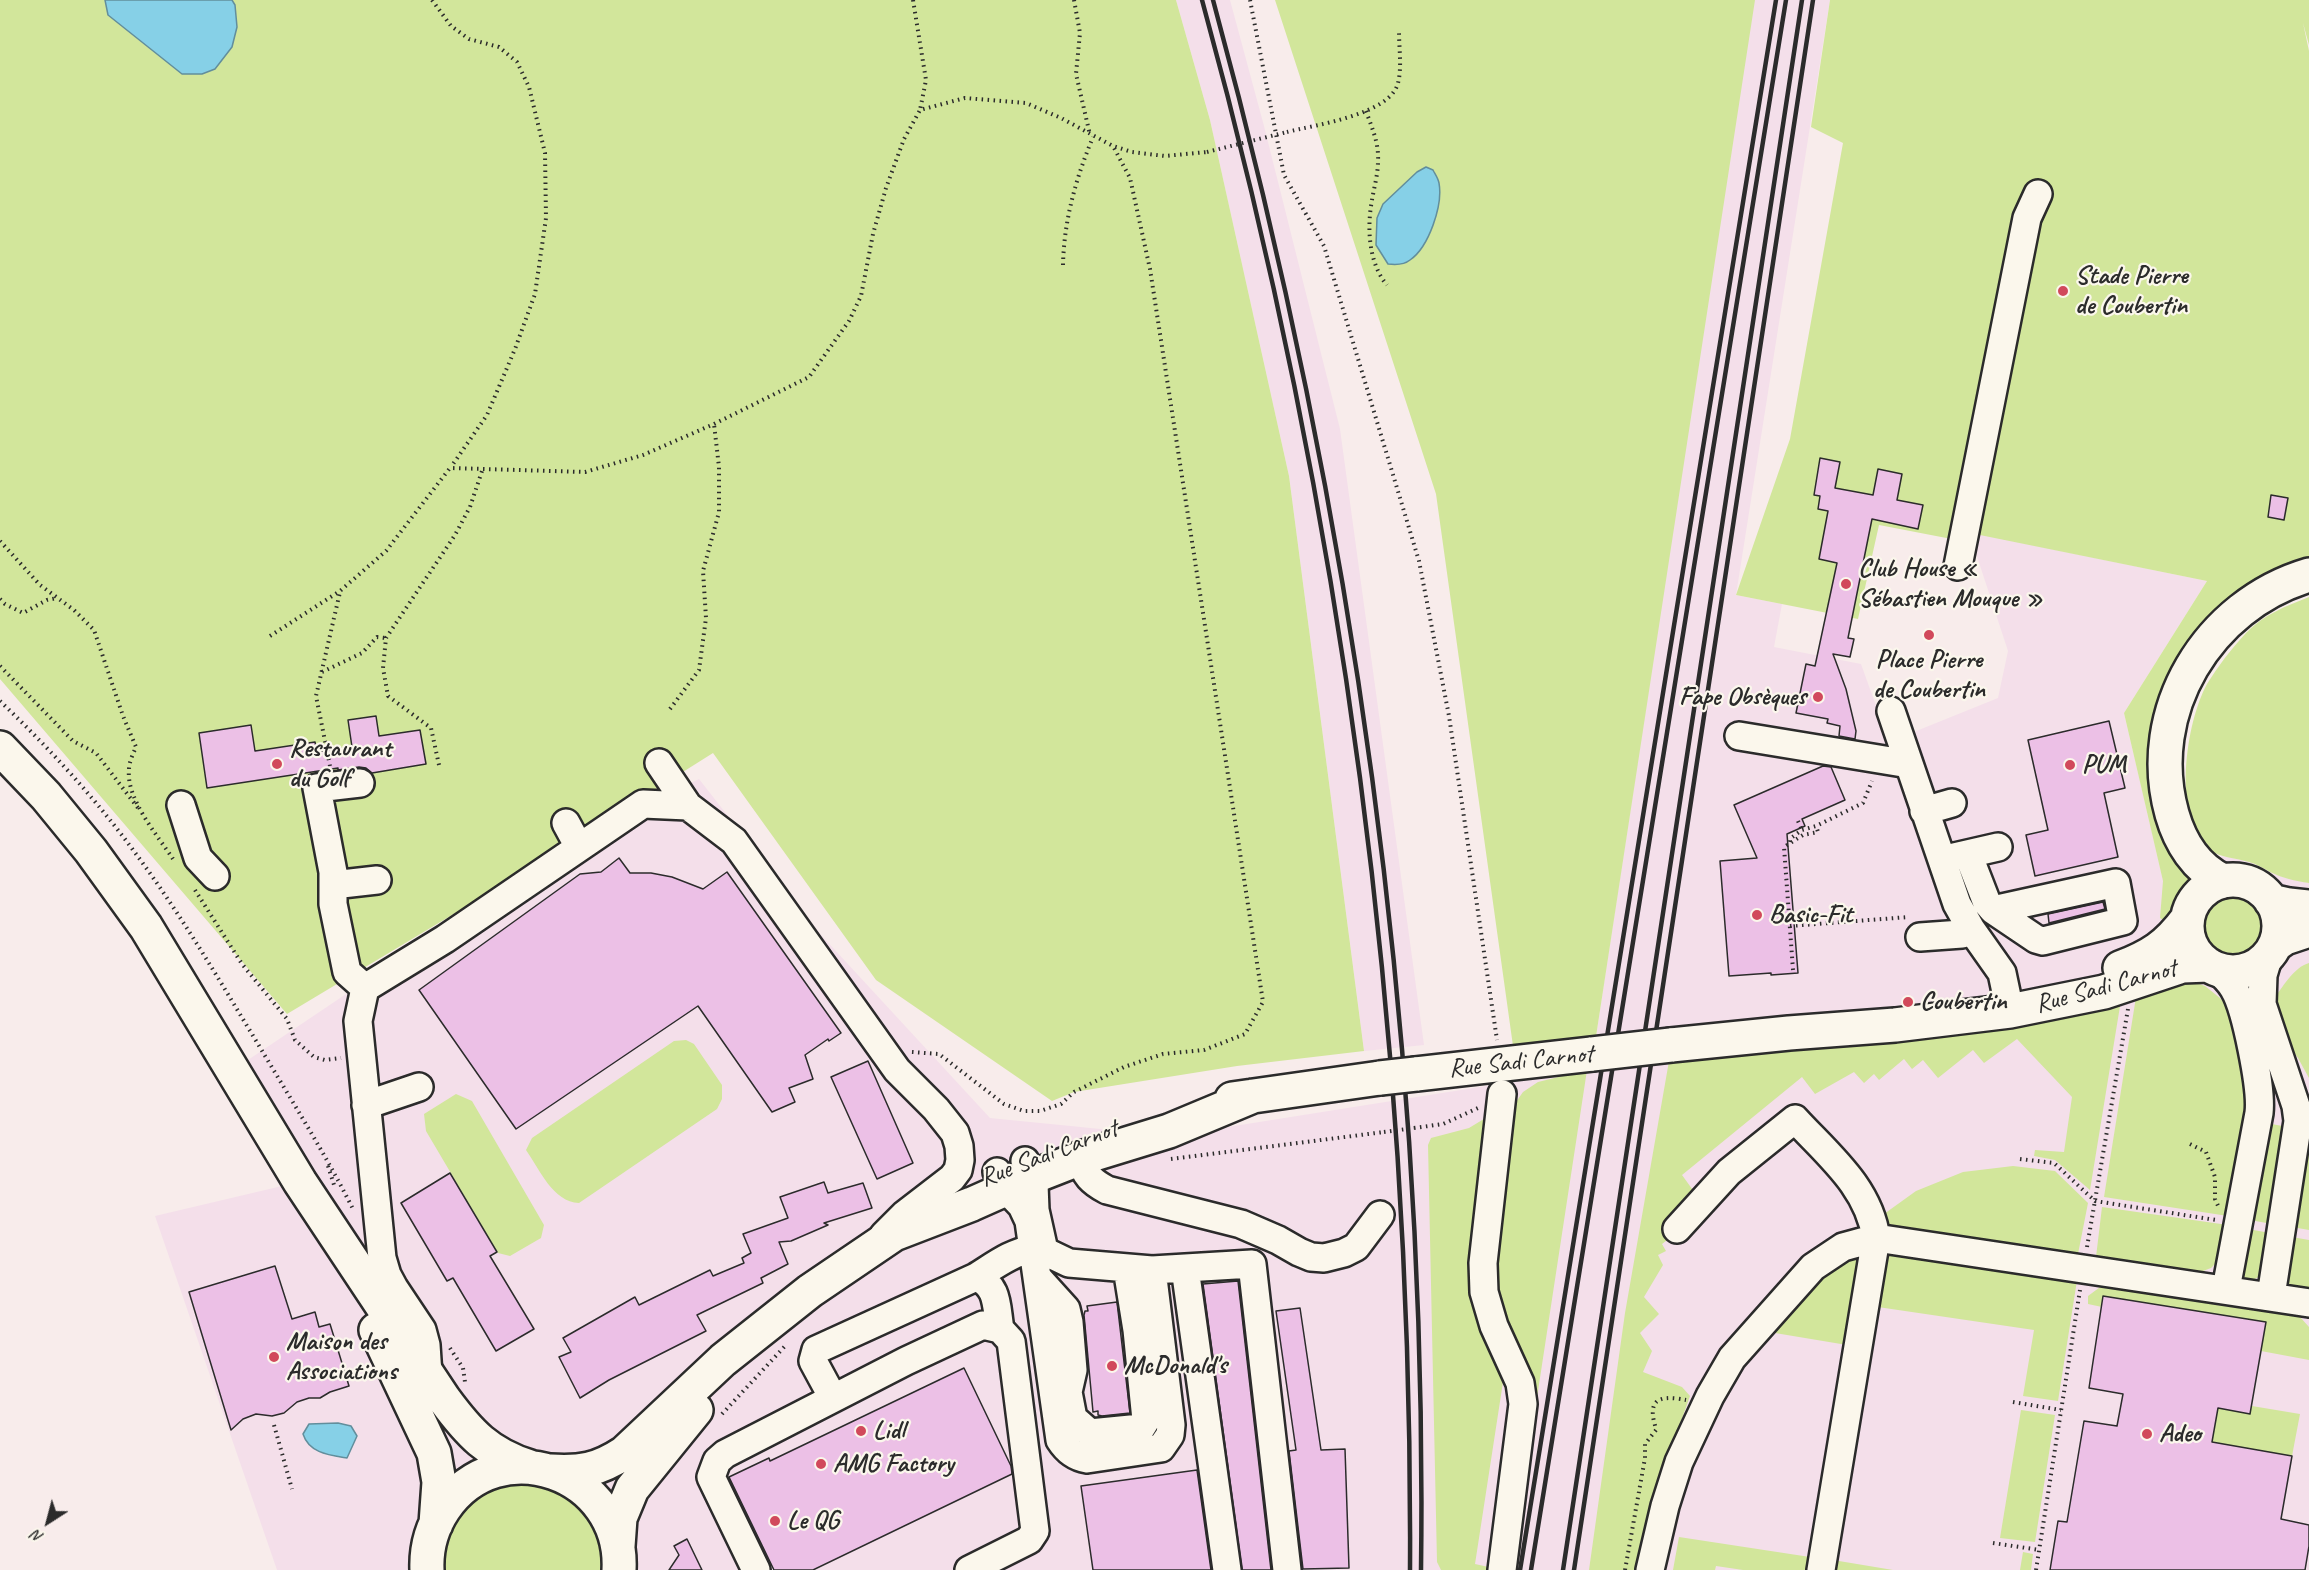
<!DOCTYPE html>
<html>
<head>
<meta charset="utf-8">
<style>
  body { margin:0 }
  #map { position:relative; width:2309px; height:1570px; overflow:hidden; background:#f8eceb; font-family:Caveat,sans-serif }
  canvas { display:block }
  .north { position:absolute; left:18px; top:1492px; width:60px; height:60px; -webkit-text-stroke:4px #fbf7ec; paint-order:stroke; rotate:216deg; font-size:16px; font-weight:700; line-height:24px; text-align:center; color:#2b2b2b }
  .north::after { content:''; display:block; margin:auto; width:21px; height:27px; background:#2b2b2b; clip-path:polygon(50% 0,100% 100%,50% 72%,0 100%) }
</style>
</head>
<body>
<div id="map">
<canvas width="2309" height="1570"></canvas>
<div class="north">N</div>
</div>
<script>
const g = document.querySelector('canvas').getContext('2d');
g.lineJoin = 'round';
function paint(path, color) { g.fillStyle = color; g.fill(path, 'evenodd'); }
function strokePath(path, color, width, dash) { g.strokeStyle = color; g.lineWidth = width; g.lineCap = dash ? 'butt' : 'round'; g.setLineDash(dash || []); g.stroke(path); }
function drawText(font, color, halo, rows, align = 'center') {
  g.font = font + ' Caveat,sans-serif'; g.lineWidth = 4.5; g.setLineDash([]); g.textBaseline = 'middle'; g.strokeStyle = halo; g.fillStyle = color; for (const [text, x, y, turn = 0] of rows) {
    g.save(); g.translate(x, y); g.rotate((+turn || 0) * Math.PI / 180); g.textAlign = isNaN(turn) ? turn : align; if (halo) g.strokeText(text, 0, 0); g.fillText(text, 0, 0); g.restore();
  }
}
paint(new Path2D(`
  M1176,0H1230L1264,126L1340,429L1424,1045L1364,1051L1289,476L1210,120Z
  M1753,0H1830L1736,595L1782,604L1774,647L1861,664L1889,742L1998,698L2008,651L1969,532L2207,581L2124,713L2163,880L2223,856L2251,862L2272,873L2309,883V1570H277L155,1216L299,1182L245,1062L572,842L699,779L822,936L990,1118L1171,1136L1587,1070L1595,1043Z`), '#f4dfea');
paint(new Path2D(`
  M0,0H1176L1210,120L1289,476L1364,1051L1237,1066L1074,1092L1052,1101L876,980L713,753L537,864L287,1014L0,679Z
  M1275,0H1755L1595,1043L1513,1046L1436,494Z
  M1830,0H2309V45L2303,23L2309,51V564L2168,688L2192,872L2170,924L2160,918L2163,881L2124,713L2207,581L1970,533L1962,541L1879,525L1858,619L1736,595L1790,439L1843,143L1811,127Z
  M2309,597V883C2295,881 2282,878 2270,872C2263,868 2256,864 2249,862C2236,858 2221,858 2210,850C2171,819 2186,722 2207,684C2218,666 2231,649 2246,633C2263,615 2286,606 2309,597Z
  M2203 927a29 29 0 1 1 58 0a29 29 0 1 1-58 0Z
  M2309,963V1078L2298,1058L2281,1035L2273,1000C2282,988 2294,967 2309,963Z
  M2189,980L2205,986L2220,998L2232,1013L2249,1084L2228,1216L2104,1197L2136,997Z
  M2121,1000L2090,1190L2055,1160L2034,1156L2035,1150L2064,1152L2072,1097L2017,1039L1984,1063L1973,1050L1938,1078L1923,1060L1912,1069L1904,1059L1879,1080L1874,1074L1864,1083L1854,1072L1815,1094L1802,1077L1682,1175L1695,1193L1671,1237L1662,1244L1666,1251L1658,1255L1663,1265L1644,1297L1659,1314L1640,1333L1652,1351L1643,1372L1682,1387L1690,1396L1668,1458L1640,1570H1589L1625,1313L1669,1061L1837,1044Z
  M686,1040L694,1044L722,1085V1099L717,1109L579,1203C553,1202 540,1170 526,1150L532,1138L674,1041Z
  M1587,1070L1536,1404L1494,1301L1496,1252L1509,1112L1523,1092L1538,1082Z
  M456,1094L472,1101L544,1225L541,1238L510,1256L498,1253L426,1131L424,1114Z
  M1497,1111L1475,1277L1505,1369L1475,1564L1493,1568V1570H1441L1437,1562L1428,1145L1431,1138L1469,1128Z
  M2266,1123L2288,1127L2272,1224L2250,1220Z
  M2309,1133V1230L2292,1227Z
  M2013,1166L2055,1171L2088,1203L2078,1254L1886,1224L1884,1214L1916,1191L1963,1172Z
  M2102,1207L2228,1225L2221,1258L2211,1268L2195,1274L2096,1257Z
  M2248,1229L2270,1233L2264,1268L2259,1277L2250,1281L2241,1275Z
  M2292,1237L2309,1240V1296L2290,1290L2285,1276Z
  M1890,1253L2078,1274L2058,1401L2023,1396L2034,1330L1871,1306L1878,1266Z
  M1862,1256L1847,1345L1769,1332C1794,1301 1819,1261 1862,1256Z
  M2111,1279L2217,1297V1305L2300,1317L2309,1327V1360L2261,1351L2266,1322L2103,1296L2102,1307L2088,1304V1296Z
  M2252,1406L2300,1414L2292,1456L2212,1442L2218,1408L2250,1414Z
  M2021,1410L2055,1415L2035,1542L2000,1538Z
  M502,1480L560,1487L601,1529L607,1570H437L453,1512Z
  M1679,1537L1810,1557L1808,1570H1743L1716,1566L1715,1570H1673Z
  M2023,1552L2033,1554L2031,1570H2020Z
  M1833,1560L1893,1570H1832Z`), '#d2e69b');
const water = new Path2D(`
  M105,0H232L235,5L237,27L232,47L215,69L202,74H182L108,15Z
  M1426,167L1433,170C1435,174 1438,178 1439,183C1443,205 1429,247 1410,260C1404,265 1396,265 1388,264L1376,245L1377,218L1383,204L1417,172Z
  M338,1423L351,1426L357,1436L347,1458C329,1455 309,1453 303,1434L309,1424Z`);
paint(water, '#86d0e7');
strokePath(water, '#628e9c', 1.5);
const building = new Path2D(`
  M1820,458L1840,462L1835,488L1873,495L1878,469L1902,474L1897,500L1923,505L1918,529L1872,519L1848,638L1854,639L1850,657L1833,654L1846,689L1856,731L1855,739L1839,736L1840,726L1827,723L1828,719L1796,713L1806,664L1815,666L1837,563L1819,559L1828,511L1818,509L1820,496L1814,495Z
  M2271,495L2288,498L2284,520L2268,517Z
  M376,716L379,736L420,730L426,764L372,773L366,768L359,767L338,770V768L207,788L199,733L251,725L255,751L315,742L317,752L352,747L348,720Z
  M2109,721L2125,788L2104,793L2118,857L2035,876L2026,835L2048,830L2028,740Z
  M1823,766L1831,767L1845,800L1802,819L1805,826L1787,834L1798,973L1771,975V973L1729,976L1720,861L1757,858L1734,805Z
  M619,858L630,873H651L672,877L703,889L727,872L841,1033L829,1041L828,1039L805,1055L813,1079L789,1088L795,1102L772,1112L698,1006L516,1129L419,990L580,874L601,872Z
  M2103,902L2105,909L2049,923L2048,914Z
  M868,1061L913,1163L877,1179L831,1077Z
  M450,1173L497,1252L490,1256L534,1329L496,1351L453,1278L447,1281L401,1203Z
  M824,1182L828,1193L863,1183L872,1208L824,1223L828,1225L791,1241L779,1242L788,1264L761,1278L763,1283L697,1315L706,1331L609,1380L580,1398L559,1357L571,1352L563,1338L635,1297L639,1305L710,1270L713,1276L744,1263L742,1258L751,1253L743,1234L788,1218L780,1197Z
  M275,1266L292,1319L315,1312L319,1327L330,1324L349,1386L330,1392L320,1398H309L297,1402L284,1413L272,1416L256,1414L243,1419L231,1430L189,1292Z
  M1238,1281L1271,1570H1242L1203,1284Z
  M2103,1296L2266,1322L2250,1414L2218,1408L2212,1442L2292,1456L2281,1519L2309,1525V1546L2305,1570H2050L2058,1521L2067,1522L2084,1421L2117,1426L2123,1394L2089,1388Z
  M1117,1302L1130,1413L1102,1416L1098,1415V1411L1093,1412L1084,1315L1085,1311H1088L1087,1306Z
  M1300,1308L1321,1450L1345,1449L1349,1568L1303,1569L1289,1451L1296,1450L1276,1311Z
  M964,1368L1011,1466L1012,1474L813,1570H774L729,1477L769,1458L770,1461Z
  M1197,1470L1211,1570H1093L1081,1486Z
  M687,1539L702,1570H669L679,1555L674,1546Z`);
paint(building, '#ecc0e6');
strokePath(building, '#2b2b2b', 1.5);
const minor = new Path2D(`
  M1958,566L2027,218L2038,194
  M1891,711L1957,904L1971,929L2002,973L2010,1011
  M1739,736L1909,764
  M659,763L688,806
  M360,783L317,788L333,872V904L347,972L365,988
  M181,805L198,858L215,876
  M1924,811L1952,803
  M566,823L579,847
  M1968,854L1987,903L1993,910L2116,883L2123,921L2043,941L2036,939L1993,910
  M1950,858L1998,847
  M333,885L377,880
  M1920,937L1962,934L1971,929
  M2269,955L2263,975L2262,1004L2296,1106L2298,1121L2271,1296
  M2215,968C2222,974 2229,980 2234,989C2246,1009 2262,1089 2259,1113L2226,1289
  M1502,1094L1483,1263L1484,1292L1494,1326L1520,1383L1523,1404L1502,1570
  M366,1105L419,1087
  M1081,1158C1084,1175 1092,1182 1107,1190L1241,1224L1278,1240L1299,1252L1311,1257L1324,1258L1344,1253L1356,1247L1380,1215
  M997,1172L1005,1188L1022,1206L1029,1221L1060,1440C1067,1451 1075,1457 1087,1459L1161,1448L1170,1435L1171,1425L1152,1270L1069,1263L1046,1252L1043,1246L1035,1210L1034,1184L1025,1161
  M1677,1229L1729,1172L1795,1119C1828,1155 1869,1187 1876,1238L1821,1570
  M1185,1268L1227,1570
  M1152,1270L1252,1264L1287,1570
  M976,1277C994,1266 1012,1252 1033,1249
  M1038,1278L1066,1309L1069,1322L1073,1370L1068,1392L1073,1418L1090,1433L1141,1428L1146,1420L1137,1330L1127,1268
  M428,1375L426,1345L422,1330L394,1288L387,1275L382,1258L358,1021L365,988L445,939L643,804L688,806L734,841L897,1070L936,1109L955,1133L959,1146L960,1160L958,1170L952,1178L904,1215L884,1235
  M833,1398L813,1361L816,1350L976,1277C999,1286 996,1307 1000,1329
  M756,1570L711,1477L717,1461L725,1454L906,1361L983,1325L1000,1329L1011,1341L1035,1531L1029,1540L969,1570
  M1650,1570L1665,1506L1679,1462L1710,1396L1732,1358L1813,1267L1843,1247L1876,1238L2309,1303`);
const major = new Path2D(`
  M0,748L46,796L91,851L146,927L300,1182L444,1399C469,1433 488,1454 530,1467
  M2187 926a46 46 0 1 1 92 0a46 46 0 1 1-92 0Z
  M2271,901L2289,905L2309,907
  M2275,945L2285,938L2309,930
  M2120,968C2151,956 2167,946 2187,919
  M1671,1045L1789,1033L1895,1025L2010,1011L2104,992L2182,966L2209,965
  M1416,1074L1592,1054
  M1232,1099L1380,1078
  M376,1330L434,1453L439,1482L436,1524
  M550,1471C581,1473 598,1470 624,1453L723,1360L810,1291L894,1234L972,1204L1035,1176L1081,1158L1169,1131L1253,1096
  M618,1546L620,1518L632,1489L696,1410
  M427,1570C426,1548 432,1527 444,1509C499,1428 624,1473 619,1570`);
const highway = new Path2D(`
  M2223,881C2196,868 2180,842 2172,814C2143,711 2208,605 2309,575`);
strokePath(minor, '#2b2b2b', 32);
strokePath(major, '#2b2b2b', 38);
strokePath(highway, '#2b2b2b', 38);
strokePath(new Path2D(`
  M432,0L451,26L469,39L499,47L517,62L529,87L545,153L546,218L535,294L515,349L487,415L451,467
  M913,0L926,80L920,110
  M1074,0L1080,33L1076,74L1090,135
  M1250,0L1284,175L1324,246L1419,561L1449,716L1497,1040
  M1366,111C1372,128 1379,143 1378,161C1378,176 1373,191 1371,206C1367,233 1370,265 1387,285
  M1287,132C1314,125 1390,115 1398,83C1402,68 1399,48 1399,32
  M1063,265C1064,220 1076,178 1093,137
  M0,541L40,585L74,610L94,630L123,716L136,747C133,754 129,762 129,770C126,799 158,836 173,859
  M0,599L5,604L23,613L47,600L57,598
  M270,636L340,591L386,551L450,468L585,472L643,455L714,424L809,377L849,321L861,296L873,234L886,188L904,139L920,110L965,98L1026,103L1061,118L1113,146L1132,152L1165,156L1207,152
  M0,666L73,741L96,753L138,808
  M322,672L362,653L377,637L386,638
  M0,701C49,748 96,799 136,854C182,916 221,983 261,1049C293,1103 326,1155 354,1211
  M670,709L699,670L706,618L703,571L719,512V467L714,424
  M439,765L431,728L388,696L383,668L386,638L455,535L470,507L483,468
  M330,766L316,696L340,592
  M1798,821L1802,830
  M1790,842L1791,838L1802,830L1816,826L1863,803L1872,781
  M195,890L242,964L287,1019L295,1040L314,1057L325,1060L341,1058
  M1790,926L1909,917
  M1793,970L1784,847L1803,835L1818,832L1816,826
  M912,1052L939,1054L1004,1104L1024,1111H1040L1061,1104L1074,1092L1124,1067L1163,1054L1204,1050L1245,1034L1263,1002L1150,269L1130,178L1113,146
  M1414,1128L1443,1124L1478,1108
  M2190,1144L2206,1152L2215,1177V1199L2219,1208
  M1171,1159L1384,1132
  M2020,1159L2054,1163L2095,1201L2216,1220
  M328,1166L335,1188
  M2087,1247L2128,1009
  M450,1348L463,1368L465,1382
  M2013,1402L2061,1410
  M722,1414L786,1345
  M274,1425L292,1489
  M1993,1543L2040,1550
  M1625,1570L1645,1458V1444L1656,1430C1655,1424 1652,1417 1653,1410C1654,1394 1675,1398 1686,1400
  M2036,1570L2080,1290`), '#2b2b2b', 4, [1.5, 4.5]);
strokePath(minor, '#fbf7ec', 27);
strokePath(major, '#fbf7ec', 33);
strokePath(highway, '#fbf7ec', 33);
strokePath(new Path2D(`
  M1202,0C1343,511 1413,1040 1410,1570
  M1213,0C1353,511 1428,1040 1421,1570
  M1520,1570L1776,0
  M1531,1570L1786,0
  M1563,1570L1802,0
  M1574,1570L1813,0`), '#2b2b2b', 4.5);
const majorBridge = new Path2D(`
  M1592,1054L1671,1045
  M1380,1078L1416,1074`);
strokePath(majorBridge, '#2b2b2b', 38, []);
strokePath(new Path2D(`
  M1207,152L1287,132
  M1384,1132L1414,1128`), '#2b2b2b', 4, [1.5, 4.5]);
strokePath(majorBridge, '#fbf7ec', 33);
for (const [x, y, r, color] of [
  [2063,291,6,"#d1495b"],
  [1846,584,6,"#d1495b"],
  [1929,635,6,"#d1495b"],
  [1818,697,6,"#d1495b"],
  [277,764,6,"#d1495b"],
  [2070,765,6,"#d1495b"],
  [1757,915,6,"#d1495b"],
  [1908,1002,6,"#d1495b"],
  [274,1357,6,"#d1495b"],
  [1112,1366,6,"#d1495b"],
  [861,1431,6,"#d1495b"],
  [2147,1434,6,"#d1495b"],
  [821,1464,6,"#d1495b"],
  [775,1521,6,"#d1495b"]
]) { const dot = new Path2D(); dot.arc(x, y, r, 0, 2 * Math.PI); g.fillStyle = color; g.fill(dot); strokePath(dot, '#fbf7ec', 2); }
drawText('bold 26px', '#2b2b2b', '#fbf7ec', [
  ["Stade Pierre",2075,276],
  ["de Coubertin",2075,306],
  ["Club House «",1858,569],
  ["Sébastien Mouque »",1858,599],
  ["Place Pierre",1929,660,"center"],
  ["de Coubertin",1929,690,"center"],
  ["Fape Obsèques",1806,697,"right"],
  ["Restaurant",289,749],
  ["du Golf",289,779],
  ["PUM",2082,765],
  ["Basic-Fit",1769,915],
  ["Coubertin",1920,1002],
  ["Maison des",286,1342],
  ["Associations",286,1372],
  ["McDonald's",1124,1366],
  ["Lidl",873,1431],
  ["Adeo",2159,1434],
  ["AMG Factory",833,1464],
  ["Le QG",787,1521]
], 'left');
drawText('26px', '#2b2b2b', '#fbf7ec', [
  ["Rue Sadi Carnot",2106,987,-15],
  ["Rue Sadi Carnot",1521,1062,-6],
  ["Rue Sadi Carnot",1049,1154,-21]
]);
</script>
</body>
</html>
